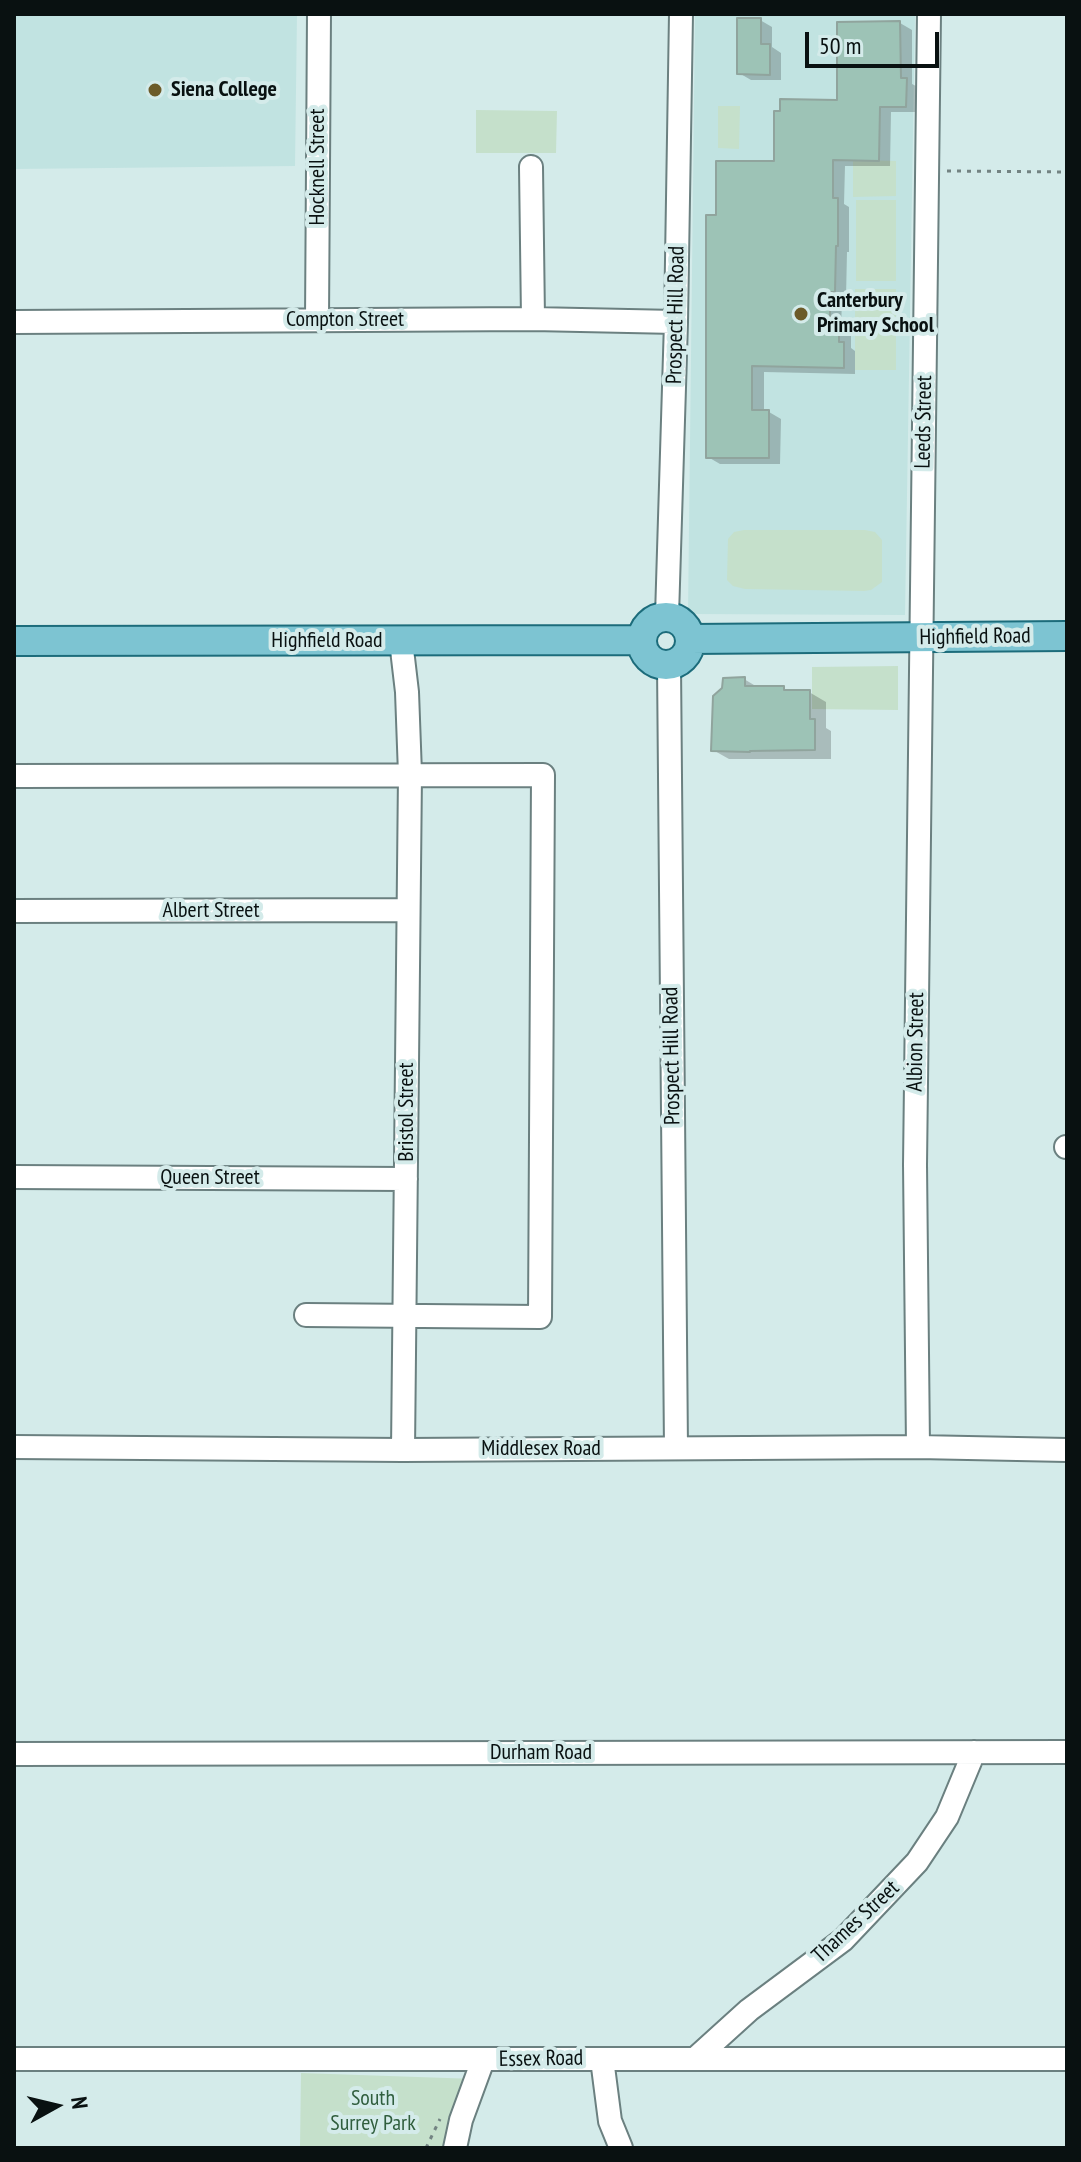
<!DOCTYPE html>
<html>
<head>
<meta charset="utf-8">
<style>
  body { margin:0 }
  #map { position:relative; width:1081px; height:2162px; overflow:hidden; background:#d4ebea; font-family:"PT Sans Narrow",sans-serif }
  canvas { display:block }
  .frame { position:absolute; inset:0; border:16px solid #091111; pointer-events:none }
  .north { position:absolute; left:16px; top:2066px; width:80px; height:80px; -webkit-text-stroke:6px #d4ebea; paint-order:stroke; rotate:82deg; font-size:22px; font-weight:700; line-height:32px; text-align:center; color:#091111 }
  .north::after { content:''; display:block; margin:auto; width:28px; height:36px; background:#091111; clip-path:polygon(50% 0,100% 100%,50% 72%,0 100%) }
  .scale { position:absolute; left:805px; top:32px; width:134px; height:36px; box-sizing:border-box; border:4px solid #091111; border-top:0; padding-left:10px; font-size:24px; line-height:28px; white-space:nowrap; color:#091111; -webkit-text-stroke:6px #d4ebea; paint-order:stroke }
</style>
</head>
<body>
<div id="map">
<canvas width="1081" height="2162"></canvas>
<div class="frame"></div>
<div class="north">N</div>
<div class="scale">50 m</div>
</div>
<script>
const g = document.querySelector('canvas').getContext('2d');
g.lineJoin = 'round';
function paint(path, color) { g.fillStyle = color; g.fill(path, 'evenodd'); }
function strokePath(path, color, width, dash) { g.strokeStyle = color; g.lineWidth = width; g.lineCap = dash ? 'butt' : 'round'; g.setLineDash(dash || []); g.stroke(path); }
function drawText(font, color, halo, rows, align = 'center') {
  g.font = font + ' "PT Sans Narrow",sans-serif'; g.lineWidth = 8; g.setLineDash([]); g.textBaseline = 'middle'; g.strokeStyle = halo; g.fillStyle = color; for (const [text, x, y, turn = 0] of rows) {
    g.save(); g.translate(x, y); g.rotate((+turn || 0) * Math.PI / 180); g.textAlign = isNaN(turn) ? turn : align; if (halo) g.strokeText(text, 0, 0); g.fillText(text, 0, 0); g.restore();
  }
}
paint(new Path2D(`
  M14,14H297L295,166L14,169Z
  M695,14H915L905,615L688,614Z`), '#c1e3e1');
paint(new Path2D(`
  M718,106H740L739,149L718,148Z
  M476,110L557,111L556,153H476Z
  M853,160L896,161V196L853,197Z
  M856,200H896V281H856Z
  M855,289H896V370H855Z
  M744,530H865L875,532L882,540V582L871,590L864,591L745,589L733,586L727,580L728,539L734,532Z
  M898,666V710L812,709V667Z
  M301,2073L476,2079L455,2148H300Z`), '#c5e0cb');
paint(new Path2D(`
  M760,20L772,27V47L781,53V80H751L739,73Z
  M900,23L912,30V84L918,87V112H891L890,166H845L844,204L849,207V252H847L846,298H842L841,330L851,335V348L855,351V374L764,372V412H769L781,419L780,464H720L708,457L718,217L839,102Z
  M744,679L759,688H783L791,692H809L826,702V728L831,731V759H729L713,750Z`), '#0003');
const building = new Path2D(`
  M737,18H761V44H770V75L737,74Z
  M900,21L901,78H907L906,107H880L879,161L833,160V198H838V246H836L835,292H830V326L839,327V342H844V368L752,366V410H769V458H706V215H716V161H774V111H780V99L837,100V22Z
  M745,677V686H784V690H810V719H815V750L750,751V752L711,751L713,696L722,688L723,678Z`);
paint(building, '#9dc3b6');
strokePath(building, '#90a49d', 2);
const minor = new Path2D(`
  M531,167L533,319
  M317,320L319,14
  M14,322L533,319L676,322
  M667,616L676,322L681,14
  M401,641L407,692L410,774L403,1450
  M669,665L676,1448
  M14,776L543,775L540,1317L306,1315
  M14,911L408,910
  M1066,1147H1067
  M14,1177L406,1179
  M14,1447L403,1450L918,1447L1067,1450
  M918,1447L915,1164L929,14
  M14,1754L1067,1752
  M696,2058L749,2010L843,1940L917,1862L947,1817L974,1752
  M14,2059H1067
  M602,2059L610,2121L621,2148
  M455,2148L461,2120L483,2060`);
const major = new Path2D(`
  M642 641a24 24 0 1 1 48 0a24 24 0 1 1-48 0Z
  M690,639L1067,636
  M14,641L641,640`);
strokePath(minor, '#6b8080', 26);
strokePath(major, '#1c6c7b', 32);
strokePath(new Path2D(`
  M947,171L1067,172
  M426,2148L440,2119`), '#738382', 3, [4, 6]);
strokePath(minor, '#fff', 22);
strokePath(major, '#7dc4d2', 28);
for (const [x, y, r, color] of [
  [155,90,8,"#6c5b29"],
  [801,314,8,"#6c5b29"]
]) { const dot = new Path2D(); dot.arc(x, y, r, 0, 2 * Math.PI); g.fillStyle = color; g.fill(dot); strokePath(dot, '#d4ebea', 3); }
drawText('bold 22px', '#091111', '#d4ebea', [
  ["Siena College",171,90],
  ["Canterbury",817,301],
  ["Primary School",817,326]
], 'left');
drawText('22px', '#091111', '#d4ebea', [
  ["Hocknell Street",318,167,-90],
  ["Prospect Hill Road",676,315,-89],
  ["Compton Street",345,320],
  ["Leeds Street",924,422,-89],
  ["Highfield Road",975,637,-1],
  ["Highfield Road",327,641],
  ["Albert Street",211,911],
  ["Albion Street",916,1042,-89],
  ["Prospect Hill Road",672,1056,-91],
  ["Bristol Street",407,1112,-90],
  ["Queen Street",210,1178],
  ["Middlesex Road",541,1449],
  ["Durham Road",541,1753],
  ["Thames Street",856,1922,-43],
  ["Essex Road",541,2059,-1]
]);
drawText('22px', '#305e3e', '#d4ebea', [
  ["South",373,2099],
  ["Surrey Park",373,2124]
]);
</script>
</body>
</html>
